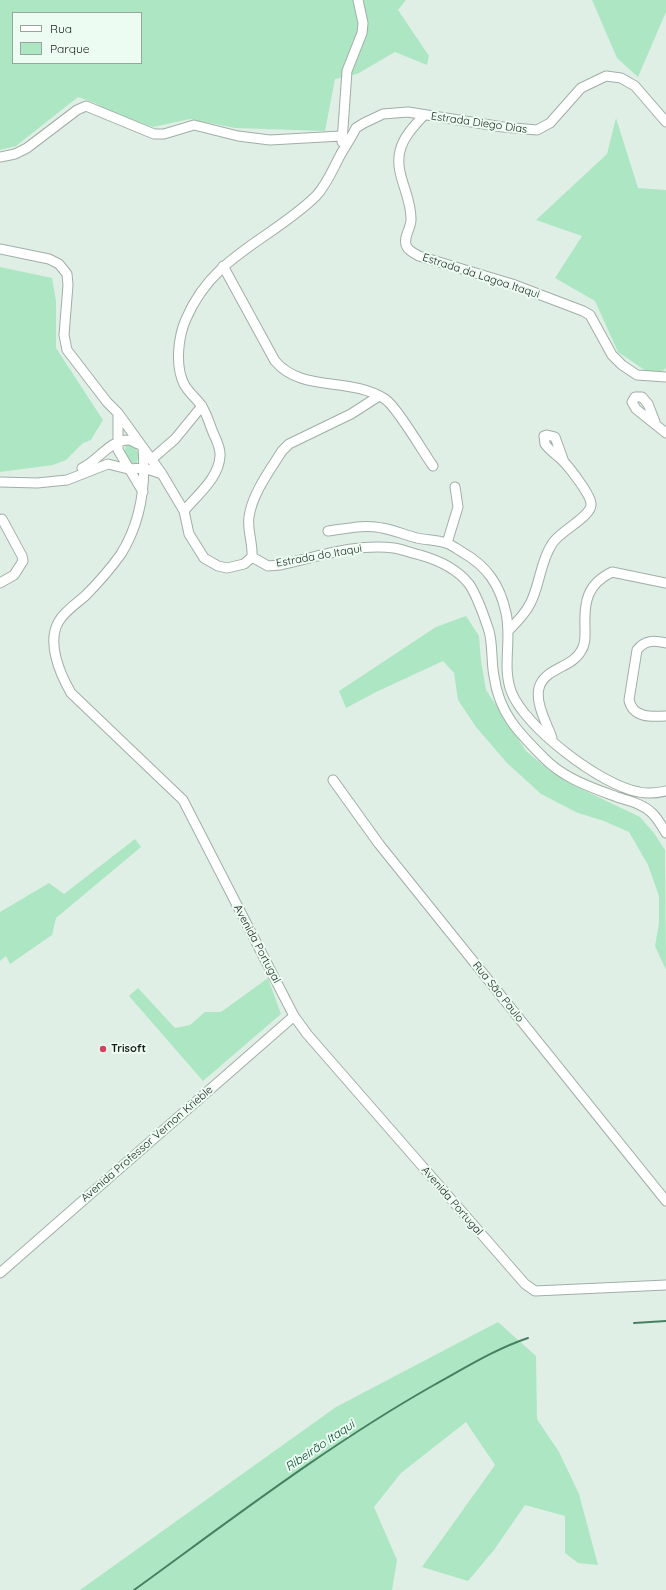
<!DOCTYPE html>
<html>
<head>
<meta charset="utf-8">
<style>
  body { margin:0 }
  #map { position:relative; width:666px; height:1590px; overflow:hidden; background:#e0efe5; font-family:Quicksand,sans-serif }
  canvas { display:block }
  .legend { position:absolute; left:12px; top:12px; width:130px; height:52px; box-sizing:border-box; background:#edfcf2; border:1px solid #99a49c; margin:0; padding:5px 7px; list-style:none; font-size:12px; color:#1a1f1c }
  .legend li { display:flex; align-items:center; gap:8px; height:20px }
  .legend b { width:20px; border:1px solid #99a49c }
</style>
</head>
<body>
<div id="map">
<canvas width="666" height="1590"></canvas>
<ul class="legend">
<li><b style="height:5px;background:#fff"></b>Rua</li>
<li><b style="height:11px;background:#ade6c3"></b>Parque</li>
</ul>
</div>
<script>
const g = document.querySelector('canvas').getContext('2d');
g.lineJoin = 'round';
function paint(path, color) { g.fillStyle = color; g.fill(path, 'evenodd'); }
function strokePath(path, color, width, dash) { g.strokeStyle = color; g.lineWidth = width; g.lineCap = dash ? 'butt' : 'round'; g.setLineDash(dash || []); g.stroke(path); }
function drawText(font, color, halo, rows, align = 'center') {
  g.font = font + ' Quicksand,sans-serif'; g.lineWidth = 4; g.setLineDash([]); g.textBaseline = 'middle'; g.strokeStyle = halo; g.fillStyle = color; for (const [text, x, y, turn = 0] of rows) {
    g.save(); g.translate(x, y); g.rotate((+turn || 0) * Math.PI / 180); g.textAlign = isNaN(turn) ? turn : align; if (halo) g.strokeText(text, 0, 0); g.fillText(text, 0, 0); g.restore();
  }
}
paint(new Path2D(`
  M0,0H406L398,10L429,56L427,65L395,52L357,74L335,79L325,131L235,128L190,119L153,127L108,111L95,103L78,97L16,146L0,150ZM13,13H141V63H13Z
  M592,0H666V12L638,77L617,58Z
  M616,118L638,188L666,190V368L655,377L618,352L595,301L555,278L582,236L536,220L607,154Z
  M0,267L52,278L56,301V348L103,420L91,440L83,443L66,460L53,465L0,472Z
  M126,445H131L139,453L137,463H130L124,453Z
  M466,616L479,636L481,661L486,690L526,751L548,769L575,786L640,817L654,833L665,850L666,970L655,946L659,923V896L648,865L629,832L604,821L578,813L541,794L507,763L476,727L458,700L454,673L443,661L376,692L346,708L339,691L436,627Z
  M135,839L141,847L56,918L52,935L10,964L6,956L0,961V912L49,883L64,894Z
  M268,978L281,1014L203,1081L129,996L138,988L175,1028L190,1025L205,1012H221Z
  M498,1322L536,1356L537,1419L559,1452L579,1494L598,1565L578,1563L565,1553V1516L525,1505L494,1550L468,1581L422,1567L495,1465L466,1422L401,1473L374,1507L397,1560L392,1590H80L336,1407Z`), '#ade6c3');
strokePath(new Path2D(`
  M634,1323L666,1321
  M134,1590C232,1519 328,1445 434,1385C465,1368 495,1349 528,1338`), '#458161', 2);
const minor = new Path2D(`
  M424,115C415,125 403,137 400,151C394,174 412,196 411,220C411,228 402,239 407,247C409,251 415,254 419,256L512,284L583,311L590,315L612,355L622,365L637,375L666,377
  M342,142L347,71L362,33L363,23L358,0
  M0,157L15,154L27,148L77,110L86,106L154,134H164L194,125L238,136L270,140L341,136
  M0,249L49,259L59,264L67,274L68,285L64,335L67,350L107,402L118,413L162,474L184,511L189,534L204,558L218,566L227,568L244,564L252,557
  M223,266L275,361C302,393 349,376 385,399C397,407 423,452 433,466
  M118,413V450L143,492
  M655,422L648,404L642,397H635L632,402L636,409L666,433
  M143,448C146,485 141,522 121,554C111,568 98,583 85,596C77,603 65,611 59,621C46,642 60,674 71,693L183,800L294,1016L307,1034L525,1284L535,1291L666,1285
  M152,459L175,439L202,406
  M82,468C98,461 110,439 130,440L138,444
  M0,482L37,483L67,480L108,464L128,469L144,468L162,474
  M184,511C197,495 219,478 220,456C221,447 215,438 212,430C209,422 206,412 201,405C196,398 188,392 184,384C175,366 178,337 186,319C213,255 271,240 316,196C328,183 334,166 342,152C347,144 352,136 356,128L364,123L383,114L408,112L503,127L537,130L550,123L581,88L606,76L621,78L635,86L666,122
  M328,531C345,529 364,524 382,528C394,530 405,535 417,538C426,540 437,540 446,543C452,545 457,549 462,552C487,566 500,585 506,613C512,639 502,666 511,691C524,727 602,786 639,792C648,794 657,793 666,791
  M447,543L458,507L455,487
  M252,557L268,566L280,565C317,557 356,543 394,548C402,549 411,553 420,555C438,560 457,569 469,584C478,597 484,616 489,631C493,645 491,662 494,676C499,713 518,732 543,757C563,778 590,787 617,797C629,801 643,804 652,813C658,819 662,826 666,833
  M252,557C253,543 247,530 249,517C252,494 270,470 282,451L289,444L351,414L379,396
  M0,583L14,575L23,561L22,556L2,519
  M509,630C517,622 525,614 530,604C540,585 540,562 552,544C559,531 592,517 591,504C591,495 569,467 563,461C557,455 550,451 545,444L544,436L547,435L555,437L564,462
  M666,643C654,640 645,640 637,650L629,700C633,718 651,717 666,716
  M552,738C547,724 535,703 539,688C544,668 572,668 581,651C586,644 585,635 585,627C584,602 587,584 612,572L666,583
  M333,780L379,844L666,1201
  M0,1273L294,1016`);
strokePath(minor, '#a0afa6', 11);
strokePath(minor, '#fff', 9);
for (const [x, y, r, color] of [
  [103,1049,4,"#d2425e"]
]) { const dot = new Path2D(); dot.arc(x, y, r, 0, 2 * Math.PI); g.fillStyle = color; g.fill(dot); strokePath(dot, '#edfcf2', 1.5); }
drawText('11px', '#1a1f1c', '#edfcf2', [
  ["Estrada Diego Dias",479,123,8],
  ["Estrada da Lagoa Itaqui",481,276,18],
  ["Estrada do Itaqui",319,556,-10],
  ["Avenida Portugal",257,944,62],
  ["Rua São Paulo",498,992,51],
  ["Avenida Professor Vernon Krieble",147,1144,-41],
  ["Avenida Portugal",452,1201,49]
]);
drawText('bold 11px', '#1a1f1c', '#edfcf2', [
  ["Trisoft",111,1049]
], 'left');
drawText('italic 12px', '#03482b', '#edfcf2', [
  ["Ribeirão Itaqui",320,1446,-34]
]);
</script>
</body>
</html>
